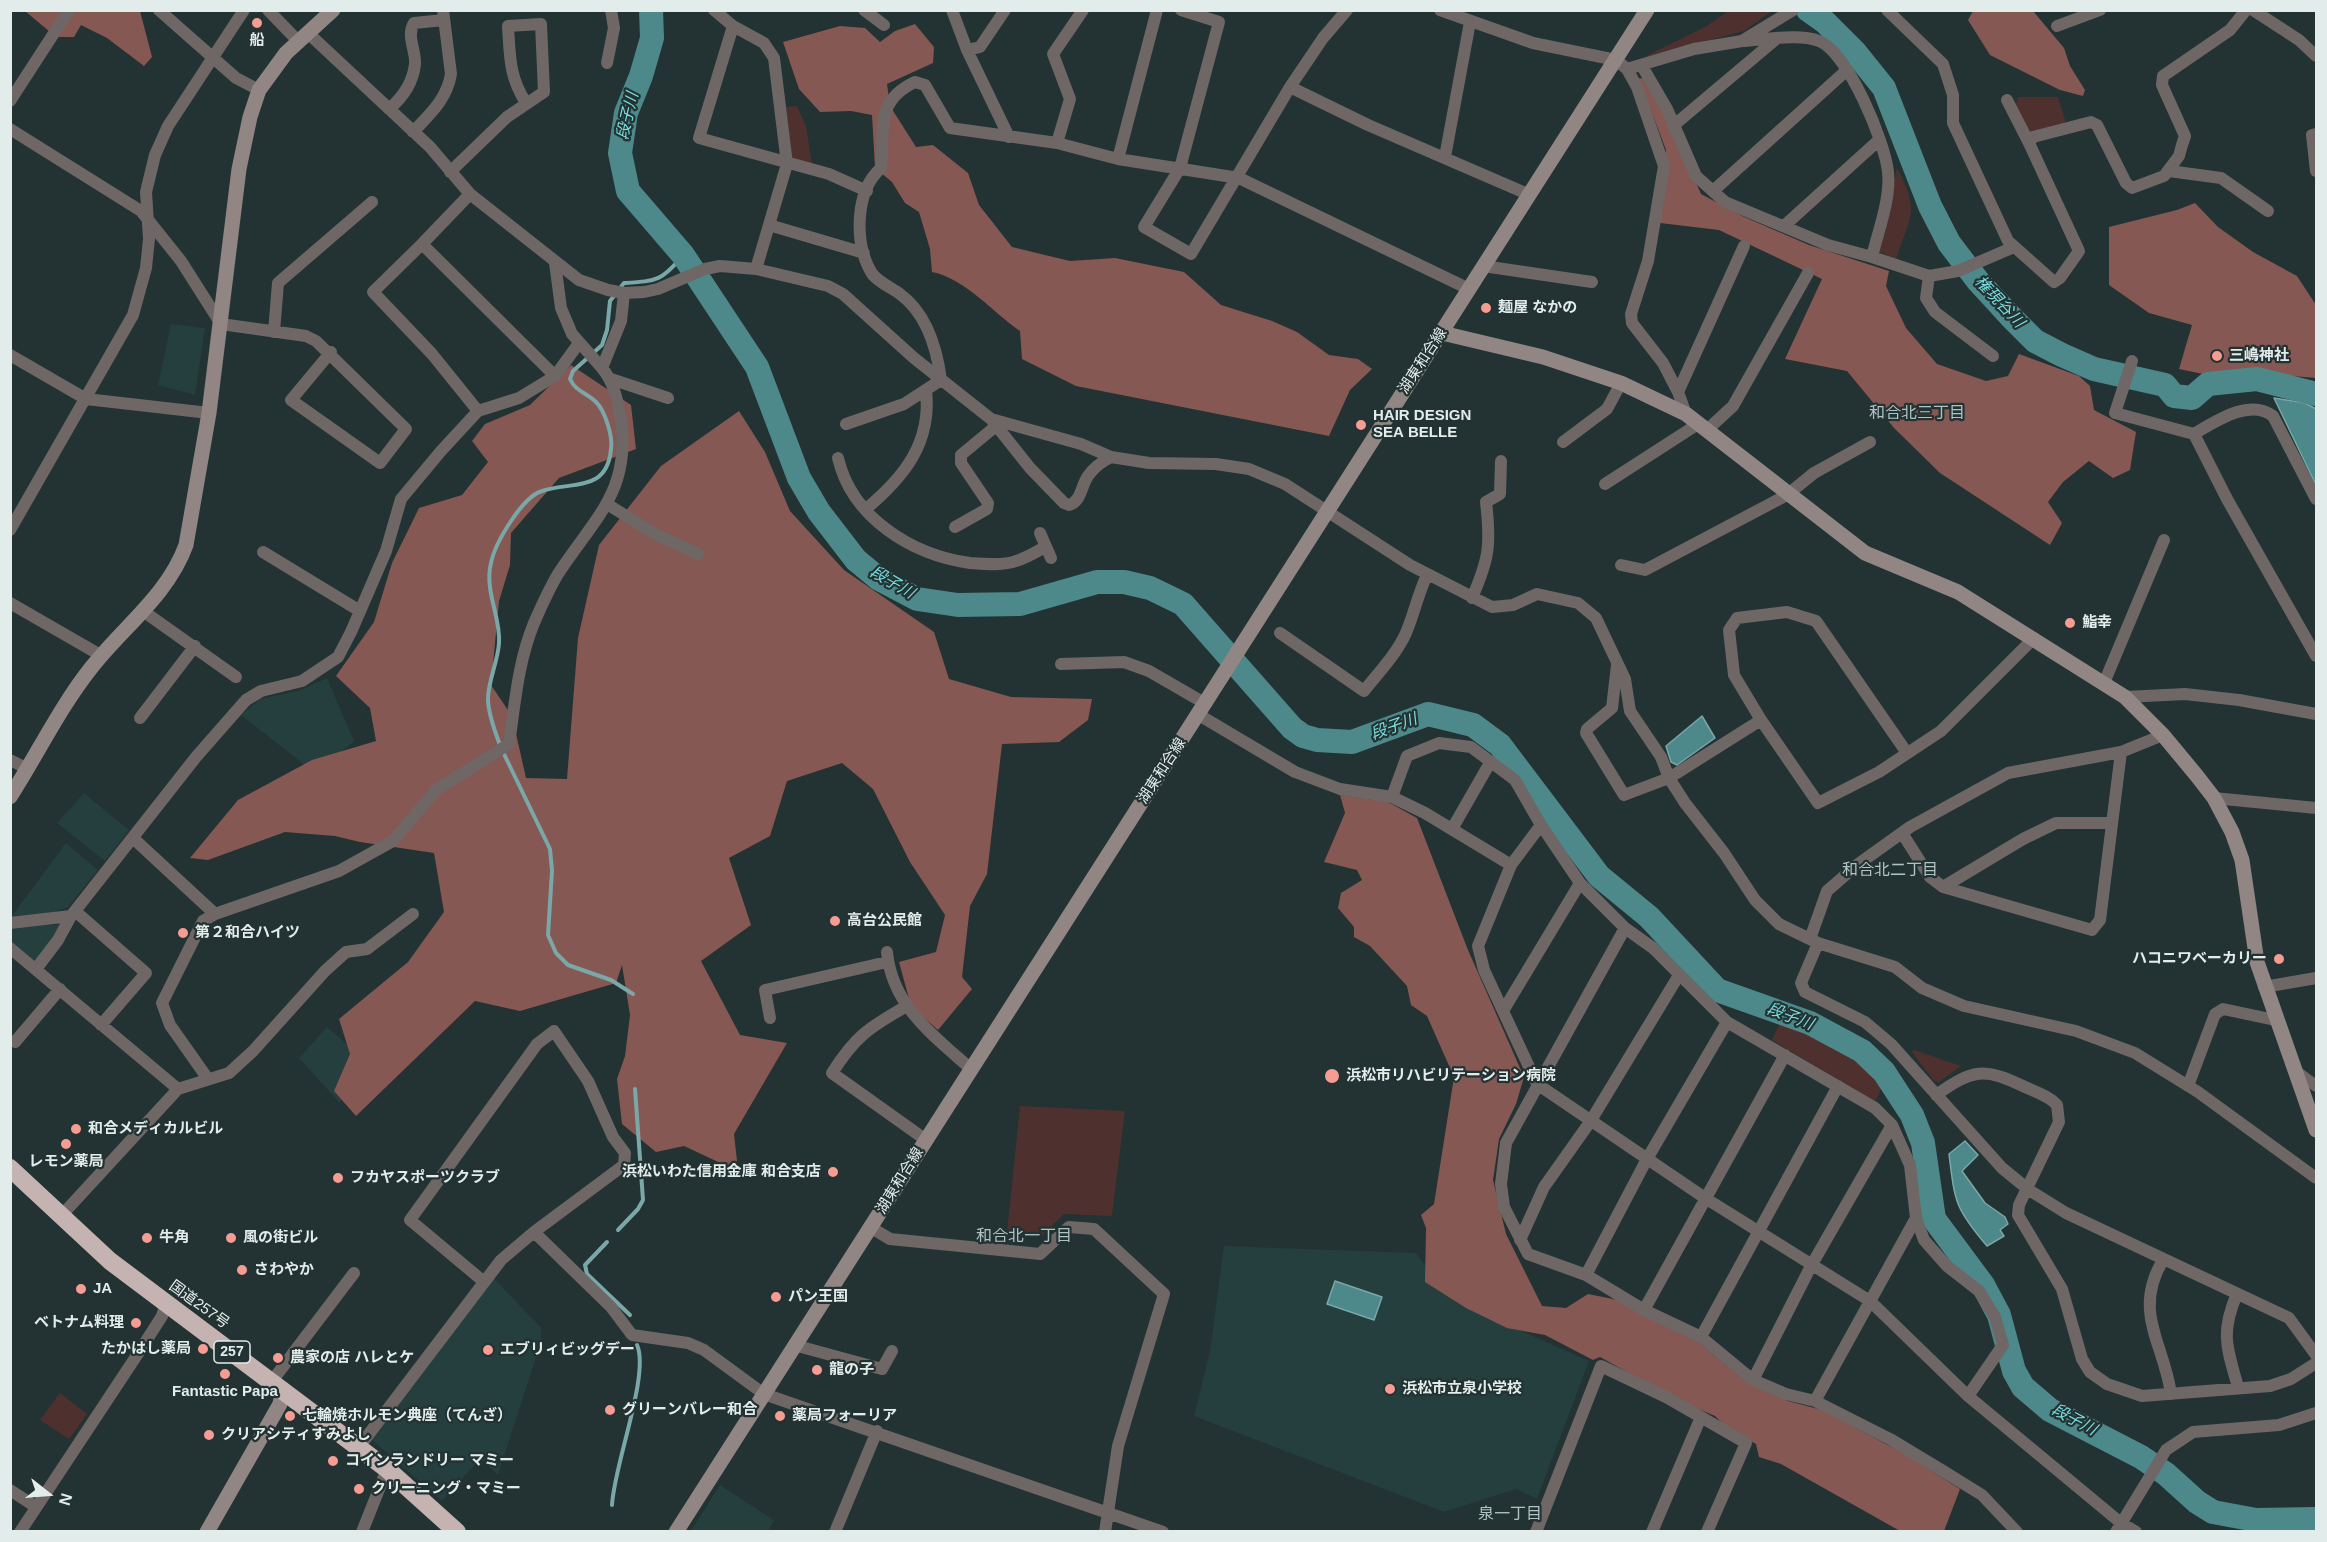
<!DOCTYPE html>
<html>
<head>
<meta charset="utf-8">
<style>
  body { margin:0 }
  #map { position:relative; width:2327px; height:1542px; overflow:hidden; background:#233232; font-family:Arial,sans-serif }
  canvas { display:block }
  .frame { position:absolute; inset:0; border:12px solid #e2eceb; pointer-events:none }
  .north { position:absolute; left:18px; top:1464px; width:60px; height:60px; -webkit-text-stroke:4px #233232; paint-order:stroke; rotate:107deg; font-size:16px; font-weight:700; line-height:24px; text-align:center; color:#e2eceb }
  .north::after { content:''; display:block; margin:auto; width:21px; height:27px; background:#e2eceb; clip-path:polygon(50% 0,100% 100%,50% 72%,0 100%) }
</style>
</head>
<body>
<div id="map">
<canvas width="2327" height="1542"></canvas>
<div class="frame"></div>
<div class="north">N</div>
</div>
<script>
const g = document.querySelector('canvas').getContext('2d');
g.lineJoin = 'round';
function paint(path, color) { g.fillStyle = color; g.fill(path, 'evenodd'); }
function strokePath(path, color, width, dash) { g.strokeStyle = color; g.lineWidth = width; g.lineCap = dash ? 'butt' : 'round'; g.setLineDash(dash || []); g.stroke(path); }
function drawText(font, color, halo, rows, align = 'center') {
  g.font = font + ' Arial,"Noto Sans JP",sans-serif'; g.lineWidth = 4.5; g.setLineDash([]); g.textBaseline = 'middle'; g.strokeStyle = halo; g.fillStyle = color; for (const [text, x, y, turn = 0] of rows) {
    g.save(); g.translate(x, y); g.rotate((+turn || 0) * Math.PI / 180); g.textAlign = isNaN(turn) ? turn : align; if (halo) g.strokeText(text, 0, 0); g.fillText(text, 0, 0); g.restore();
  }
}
paint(new Path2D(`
  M171,324L205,328L195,395L158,385Z
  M327,678L354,741L316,774L241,715L260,699L298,691Z
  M84,793L129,830L105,861L57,823Z
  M66,843L98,870L68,907L46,915L11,917Z
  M45,925H61L38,959L34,960L11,941L10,928Z
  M327,1027L379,1072L339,1102L299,1058Z
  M1224,1246L1416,1253L1438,1283L1464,1305L1589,1361L1537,1499L1516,1489L1444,1512L1194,1416L1210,1351Z
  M494,1278L541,1328V1342L498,1475L481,1458L442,1501L372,1440Z
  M720,1485L774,1520L768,1531H691Z`), '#253e3e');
paint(new Path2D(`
  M1728,11H1772L1744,31L1644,57L1707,26Z
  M2018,97H2058L2066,123L2029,134L2016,104Z
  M797,106L806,126L812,165L792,159L786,107Z
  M1897,168C1920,211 1911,215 1896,259L1878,251Z
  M1779,1025C1820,1030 1857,1055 1882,1087L1875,1102L1772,1040Z
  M1914,1050L1961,1066L1939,1082L1934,1081L1912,1052Z
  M1020,1106L1125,1111L1112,1216L1064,1214L1040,1237L1007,1232Z
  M60,1393L87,1414L69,1439L40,1420Z`), '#4e312e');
paint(new Path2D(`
  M25,11H140L152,57L144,66L107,38L81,25L74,37H56Z
  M1973,11H2033L2064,48L2070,66L2085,90L2083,96L2060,90L1990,55L1968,20Z
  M915,24L934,47L933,63L887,84L890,106L916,147L933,145L968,173L979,205L1012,247L1070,261L1115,258L1184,272L1221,305L1272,321L1297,332L1329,355L1358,359L1372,369L1350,390L1329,436L1076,386L1022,359L1020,331C992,312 966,279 932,272L930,249L919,212L905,203L892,182L875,168L872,115L851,111L820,112L799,89L783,42L840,26L865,28L880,42L895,31Z
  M1639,78L1645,79L1664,111L1701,194L1742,216L1809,245L1889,271L1886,286L1906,328L1937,364L1986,381L2008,376L2019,354L2079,376L2090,386L2094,410L2136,432L2130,470L2113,478L2089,461L2063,482L2048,502L2062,523L2050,545L1940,473L1894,428L1847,371L1785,359L1822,279L1719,230L1660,223L1666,150Z
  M2195,203L2218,227L2253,252L2297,276L2316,305V378L2246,372L2208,375L2179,369L2192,325L2149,313L2109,285V227L2177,210Z
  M571,365L631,405L636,449L559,478L511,533L510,565L499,601L491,685L512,716L526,778L567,779L578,638L599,545L661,466L739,411L765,452L790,511L844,570L934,632L949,679L1011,697L1092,699L1088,720L1059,742L1002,744L987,874L970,906L962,977L972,989L938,1030L911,1006L899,962L936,952L945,915L910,862L873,789L842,763L787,781L770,836L729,858L751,925L701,961L740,1035L787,1043L734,1134L737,1161L729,1167L684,1146L656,1152L622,1124L617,1079L625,1056L630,1015L622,965L616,983L520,1011L475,1001L356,1116L334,1091L350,1054L339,1019L408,962L444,912L434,853L360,842L335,836L285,832L208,860L190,858L238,800L312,760L376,741L370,708L336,676L374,622L392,563L419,508L462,495L488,462L472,441L485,424L530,405Z
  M1340,795L1388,802L1417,818L1468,950L1524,1077L1516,1104L1499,1139L1493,1180L1506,1234L1542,1306L1566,1308L1588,1294L1618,1300L1652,1318L1698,1342L1748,1383L1788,1401L1822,1410L1903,1453L1960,1489L1944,1531H1900L1781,1464L1759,1457L1756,1444L1729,1430L1715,1416L1679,1401L1600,1357L1593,1360L1545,1335L1507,1328L1466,1308L1425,1282L1426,1228L1421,1215L1434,1204L1454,1077L1427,1016L1411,1005L1407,986L1370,946L1354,937V927L1338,908L1341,893L1362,880L1357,870L1324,862L1345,813Z`), '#865853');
const water = new Path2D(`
  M2274,398L2305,403L2316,409V485Z
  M1702,716L1715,738L1677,765L1671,762L1666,746Z
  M1965,1141L1978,1155L1962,1171L1985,1203L2005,1217L2008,1224L2000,1230L2004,1236L1987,1246C1955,1208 1955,1203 1949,1154Z
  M1335,1281L1382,1297L1374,1320L1327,1304Z`);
paint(water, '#4d898a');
strokePath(water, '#7aa7a7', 1.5);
strokePath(new Path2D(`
  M500,745C495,732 489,716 488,701C487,683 498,662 499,643C501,617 484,591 491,563C495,543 522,497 542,491C572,481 607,493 611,449C613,436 605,411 596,402C586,392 576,392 570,379L573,371L602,345L607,330L610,301L624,283C657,281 662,281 683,255
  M503,752L550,849L552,871L548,935L556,953L568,965L611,980L633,994
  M618,1230L638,1209L643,1200L635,1089
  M607,1242L585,1265L587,1274L630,1315
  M612,1505C614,1465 650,1374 637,1345`), '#7aa7a7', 4);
strokePath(new Path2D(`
  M651,10L652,38L641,76L626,113L620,153L628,191L683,255L757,367L799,478L819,512L856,560L879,579L917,599L958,605L1020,604L1097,582H1124L1150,588L1183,604L1292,728L1303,736L1317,740L1352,742L1428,714L1473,725L1500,745L1599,876L1649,917L1717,990L1810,1023L1862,1051L1884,1072L1912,1115L1923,1143L1934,1219L1983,1285L1999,1315L2014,1371L2023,1387L2050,1410L2141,1457L2166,1474L2197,1502L2213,1512L2256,1520L2316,1519
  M1808,10L1825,22L1855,52L1884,88L1930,206L1949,243L1978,281L2011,317L2035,341L2062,355L2094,369L2165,385L2174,396L2192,398L2208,384L2257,379L2316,394`), '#4d898a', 24);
strokePath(new Path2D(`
  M159,10L236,78L259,90
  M268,10L298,41
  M714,10L733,26L699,138L829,174L867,191
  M864,10L884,25
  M952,10L967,50
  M1005,10L980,47L967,50L1009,137
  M1181,10L1219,22L1180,168L1144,227L1191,254L1290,87L1323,38L1347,10
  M1440,10L1533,43L1616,60L1627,69L1694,49L1742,41L1793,10
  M1887,10L1943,64L1953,95V123L2008,241L2054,282L2060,278L2079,251L2029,143L2033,137L2091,122L2097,125L2126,183L2132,188L2164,176L2179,156L2182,145L2185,136L2162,85L2163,76L2230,30L2246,10
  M2253,10L2299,40L2316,56
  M733,26L764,43L774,58L787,164L756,269
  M2057,26L2100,10
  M308,33L430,147L470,194L579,280L608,290L624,293L644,292L658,289L705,269L720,266L756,269L828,286L843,294L914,358L991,419L1081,444L1111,457L1149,463L1216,464L1249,469L1285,484L1410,565L1492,607L1513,605L1537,594L1578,603L1596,618L1625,679L1630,711L1661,757L1669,778L1685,803L1724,853L1755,900L1779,924L1818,943L1895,967L1922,988L1964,1006L2076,1031L2135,1053L2198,1092L2316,1178
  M1742,41C1763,40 1799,33 1819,41C1848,52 1885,142 1888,172C1891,199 1878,231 1872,257L1929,276L1958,271L2014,247
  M607,63L614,28L611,10
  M1642,66L1667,109L1696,176L1725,202L1828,245L1872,257
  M1627,69L1637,87L1664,166L1648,261L1631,314L1632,323L1663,363L1678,392L1686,414
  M1290,87L1368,125L1530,195
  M2007,100L2029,143
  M10,101L69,10
  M389,109C402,98 413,83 415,64C416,50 406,36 414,23L444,20
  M1673,126L1775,40
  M10,129L141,211L181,261L221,324L306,336L316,341L406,429L380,463L291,400L331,352
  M413,132C430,114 447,99 451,74L443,10
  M1057,143L1070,99L1053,54L1083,10
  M1445,157L1470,22
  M1118,159L1157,10
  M2169,171L2221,178L2268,211
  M2316,171L2312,135L2316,134
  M450,172L507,117L544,92L541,24L508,26C510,57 509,76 526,103
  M1713,191L1847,70
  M769,225L864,253
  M1784,226L1879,140
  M422,244L470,194
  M555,263L561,308L572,334L602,368
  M1483,266L1592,282
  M1929,276L1926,298L1935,312L1993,356
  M274,332L278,283L372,202
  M10,355L86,399L209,413
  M2132,361L2115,413L2194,434
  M611,379L668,398
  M1678,392L1744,246
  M478,411L432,354L373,292L422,244L555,376
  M991,419L1030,468L1064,503L1069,505C1081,502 1081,486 1088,476C1094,467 1101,462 1111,457
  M846,424L904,404L941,380C937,349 926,313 900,294C892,288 876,281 871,272C854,242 855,191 881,168C885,131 874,101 915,82L925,85L950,128L1057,143L1118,159L1239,178L1469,289
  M1707,430L1733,406L1808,273
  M1563,442L1607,409L1621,383
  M838,458C852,518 912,555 970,563C984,564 1003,566 1016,561C1026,558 1036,552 1045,547
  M1605,484L1698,424
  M2316,499L2273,416C2250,398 2216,421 2194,434L2227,499L2316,656
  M607,504L655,534L698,554
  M866,509C904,477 932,443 926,390
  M955,527L987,509L988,503L961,463V455L996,426
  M10,530L133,315L146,268L149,239L146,192L155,155L168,126L244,10
  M1040,533L1051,558
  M263,552L360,611
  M1621,565L1645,570L1787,495L1814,473L1870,442
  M1472,598C1489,559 1491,545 1486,502L1500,494L1501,461
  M10,603L102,656
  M143,611L236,677
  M1280,633L1364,691C1378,673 1396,655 1406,633C1414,614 1418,594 1427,575
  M1061,664L1124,662L1149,671L1206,704
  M1617,665L1612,708L1587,729L1586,733L1624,795L1669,778L1761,720
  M2104,683L2164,540
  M2125,697L2185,694L2239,700L2316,714
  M1199,715L1295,772L1340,789L1392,797L1425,813L1511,865
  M140,718L195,646
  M1907,753L1816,621L1787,612L1737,618L1729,630L1734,675L1761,720L1818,803L1879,772L1941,731L2034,638
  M10,760L28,769
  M1392,797L1407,756L1439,743L1471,747L1515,780L1541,825
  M2214,798L2316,808
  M1452,829L1491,761
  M1902,833L1930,877L1943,887L2092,930L2100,920L2121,752
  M134,839L215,914
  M1943,887L2023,839L2056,823H2112
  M75,911L146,973L101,1025
  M10,923L71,916L196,757L246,700L261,691L302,681L338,657L351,632L386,551L401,499L441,451L478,411L519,398L555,376L579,343
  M1625,928L1580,883L1503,1011L1537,1084L1705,1198L1870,1301L1968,1396L2121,1523L2136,1532
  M1810,939L1827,891L1857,865L1910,827L2008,773L2121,752L2163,735
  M1818,943L1801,983L1805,992L1865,1022L1891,1044L2002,1168L2029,1190L2066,1213L2289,1318L2316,1355
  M10,948L178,1089L61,1216
  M887,952C892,1006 934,1036 971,1069
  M36,969L58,940L71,916
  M2264,987L2316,978
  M905,1007C868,1028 855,1037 832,1073L926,1140
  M1503,1011L1484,970L1478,946L1511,865L1541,825L1580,883
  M770,1018L765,990L887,962
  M15,1042L60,989
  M1785,1055L1644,1310L1586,1275L1528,1254L1504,1207L1501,1184L1506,1143L1625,928L1653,948L1727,1022L1875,1108L1892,1125L1910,1165L1916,1218L1924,1240L1947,1266L1979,1291L1995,1317L2003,1345L1968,1396
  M2294,1070L2316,1086
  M208,1079L170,1025L162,1003L203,921L215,914L339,871L393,841L436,790L509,744C515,703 518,662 534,623C541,607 549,589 558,574C595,517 633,490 620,414C617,398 613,381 602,368L621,321L624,293
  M2188,1086L2215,1014L2223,1009L2275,1020
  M178,1089L229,1073L253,1051L325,971L346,952L367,949L413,914
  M1936,1095C1973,1069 1984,1067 2025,1087C2036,1092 2049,1096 2057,1105L2059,1122L2019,1205L2018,1215L2062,1289L2082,1359L2090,1372L2107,1384L2142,1396L2270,1386L2291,1379L2316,1363
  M870,1227L890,1239L1040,1254L1069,1227L1094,1229L1164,1294L1118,1446L1105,1532
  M534,1232L611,1307L632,1335L688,1343L704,1350L764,1394L1163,1532
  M1520,1240L1544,1187L1590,1122L1679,975
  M2163,1260C2132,1312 2164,1343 2171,1394
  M1586,1275L1647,1159L1727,1022
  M2237,1294C2220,1333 2227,1348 2238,1387
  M1644,1310L1701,1337L1838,1086
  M1701,1337L1753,1380L1786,1394L1815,1401L1890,1439L1943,1471L1982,1495L2017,1532
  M794,1345L882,1369L892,1351
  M1753,1380L1811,1266L1892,1125
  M272,1381L354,1273
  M1815,1401L1916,1218
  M359,1447L501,1260L534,1232L624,1165L625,1153L613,1137L588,1081L554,1031L537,1044L410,1220L483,1281
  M10,1490L36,1507
  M20,1532L139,1352L162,1316L166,1304
  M362,1532L387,1469
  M835,1532L877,1431
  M1536,1532L1601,1366L1666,1397L1746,1443L1707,1532
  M1652,1532L1701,1417
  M2116,1532L2166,1450L2193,1432L2279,1425L2316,1413`), '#6e6766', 12);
strokePath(new Path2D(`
  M1442,333L1543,357L1621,383L1686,414L1865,553L1958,592L2125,697L2163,735L2197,776L2214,798L2232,832L2242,860L2257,962L2316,1130
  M10,797C37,755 60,707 91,668C123,627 168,595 186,545L209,413L239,169L250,117L259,90L286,53L333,10
  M207,1532L280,1404L283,1389
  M676,1532L1647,10`), '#918684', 15);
strokePath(new Path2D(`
  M10,1168L110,1261L387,1469L457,1532`), '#c5b3b1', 18);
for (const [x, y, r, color] of [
  [257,23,6,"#f59c93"],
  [1486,308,6,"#f59c93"],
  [2217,356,6,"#f59c93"],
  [1361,425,6,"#f59c93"],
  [2070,623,6,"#f59c93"],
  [835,921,6,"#f59c93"],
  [183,933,6,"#f59c93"],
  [2279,959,6,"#f59c93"],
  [1332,1076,8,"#f59c93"],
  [76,1129,6,"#f59c93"],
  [66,1144,6,"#f59c93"],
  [833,1172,6,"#f59c93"],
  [338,1178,6,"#f59c93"],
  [147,1238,6,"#f59c93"],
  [231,1238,6,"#f59c93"],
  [242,1270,6,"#f59c93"],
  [81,1289,6,"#f59c93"],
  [776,1297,6,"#f59c93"],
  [136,1323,6,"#f59c93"],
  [203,1349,6,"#f59c93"],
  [488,1350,6,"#f59c93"],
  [278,1358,6,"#f59c93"],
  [817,1370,6,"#f59c93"],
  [225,1374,6,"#f59c93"],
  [1390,1389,6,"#f59c93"],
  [610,1410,6,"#f59c93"],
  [290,1416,6,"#f59c93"],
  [780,1416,6,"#f59c93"],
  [209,1435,6,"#f59c93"],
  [333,1461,6,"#f59c93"],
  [359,1489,6,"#f59c93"]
]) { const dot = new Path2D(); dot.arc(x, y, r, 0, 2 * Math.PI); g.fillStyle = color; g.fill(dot); strokePath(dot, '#233232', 2); }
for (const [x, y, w] of [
  [232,1352,36]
]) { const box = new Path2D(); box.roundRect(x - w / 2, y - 11, w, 22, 4.5); g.fillStyle = '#233232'; g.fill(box); strokePath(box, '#e2eceb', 1.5); }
drawText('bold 14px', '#e2eceb', null, [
  ["257",232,1352]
]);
drawText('bold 15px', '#e2eceb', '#233232', [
  ["船",257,41,"center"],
  ["麺屋 なかの",1498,308],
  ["三嶋神社",2229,356],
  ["HAIR DESIGN",1373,416],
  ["SEA BELLE",1373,433],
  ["鮨幸",2082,623],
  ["高台公民館",847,921],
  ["第２和合ハイツ",195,933],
  ["ハコニワベーカリー",2267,959,"right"],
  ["浜松市リハビリテーション病院",1346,1076],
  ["和合メディカルビル",88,1129],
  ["レモン薬局",66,1162,"center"],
  ["浜松いわた信用金庫 和合支店",821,1172,"right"],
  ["フカヤスポーツクラブ",350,1178],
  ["牛角",159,1238],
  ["風の街ビル",243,1238],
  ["さわやか",254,1270],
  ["JA",93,1289],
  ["パン王国",788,1297],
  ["ベトナム料理",124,1323,"right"],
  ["たかはし薬局",191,1349,"right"],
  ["エブリィビッグデー",500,1350],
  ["農家の店 ハレとケ",290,1358],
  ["龍の子",829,1370],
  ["浜松市立泉小学校",1402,1389],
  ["Fantastic Papa",225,1392,"center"],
  ["グリーンバレー和合",622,1410],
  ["七輪焼ホルモン典座（てんざ）",302,1416],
  ["薬局フォーリア",792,1416],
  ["クリアシティすみよし",221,1435],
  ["コインランドリー マミー",345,1461],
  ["クリーニング・マミー",371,1489]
], 'left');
drawText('15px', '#e2eceb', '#233232', [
  ["湖東和合線",1423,361,-57],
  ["湖東和合線",1162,771,-57],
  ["湖東和合線",900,1181,-58],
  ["国道257号",199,1305,36]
]);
drawText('italic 16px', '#79dcdd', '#233232', [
  ["段子川",628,116,-77],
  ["権現谷川",1999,302,47],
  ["段子川",892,583,30],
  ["段子川",1394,727,-20],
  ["段子川",1790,1017,21],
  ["段子川",2074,1420,28]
]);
drawText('16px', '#b0c3c3', '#233232', [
  ["和合北三丁目",1917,414],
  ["和合北二丁目",1890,871],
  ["和合北一丁目",1024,1237],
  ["泉一丁目",1510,1515]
]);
</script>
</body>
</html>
